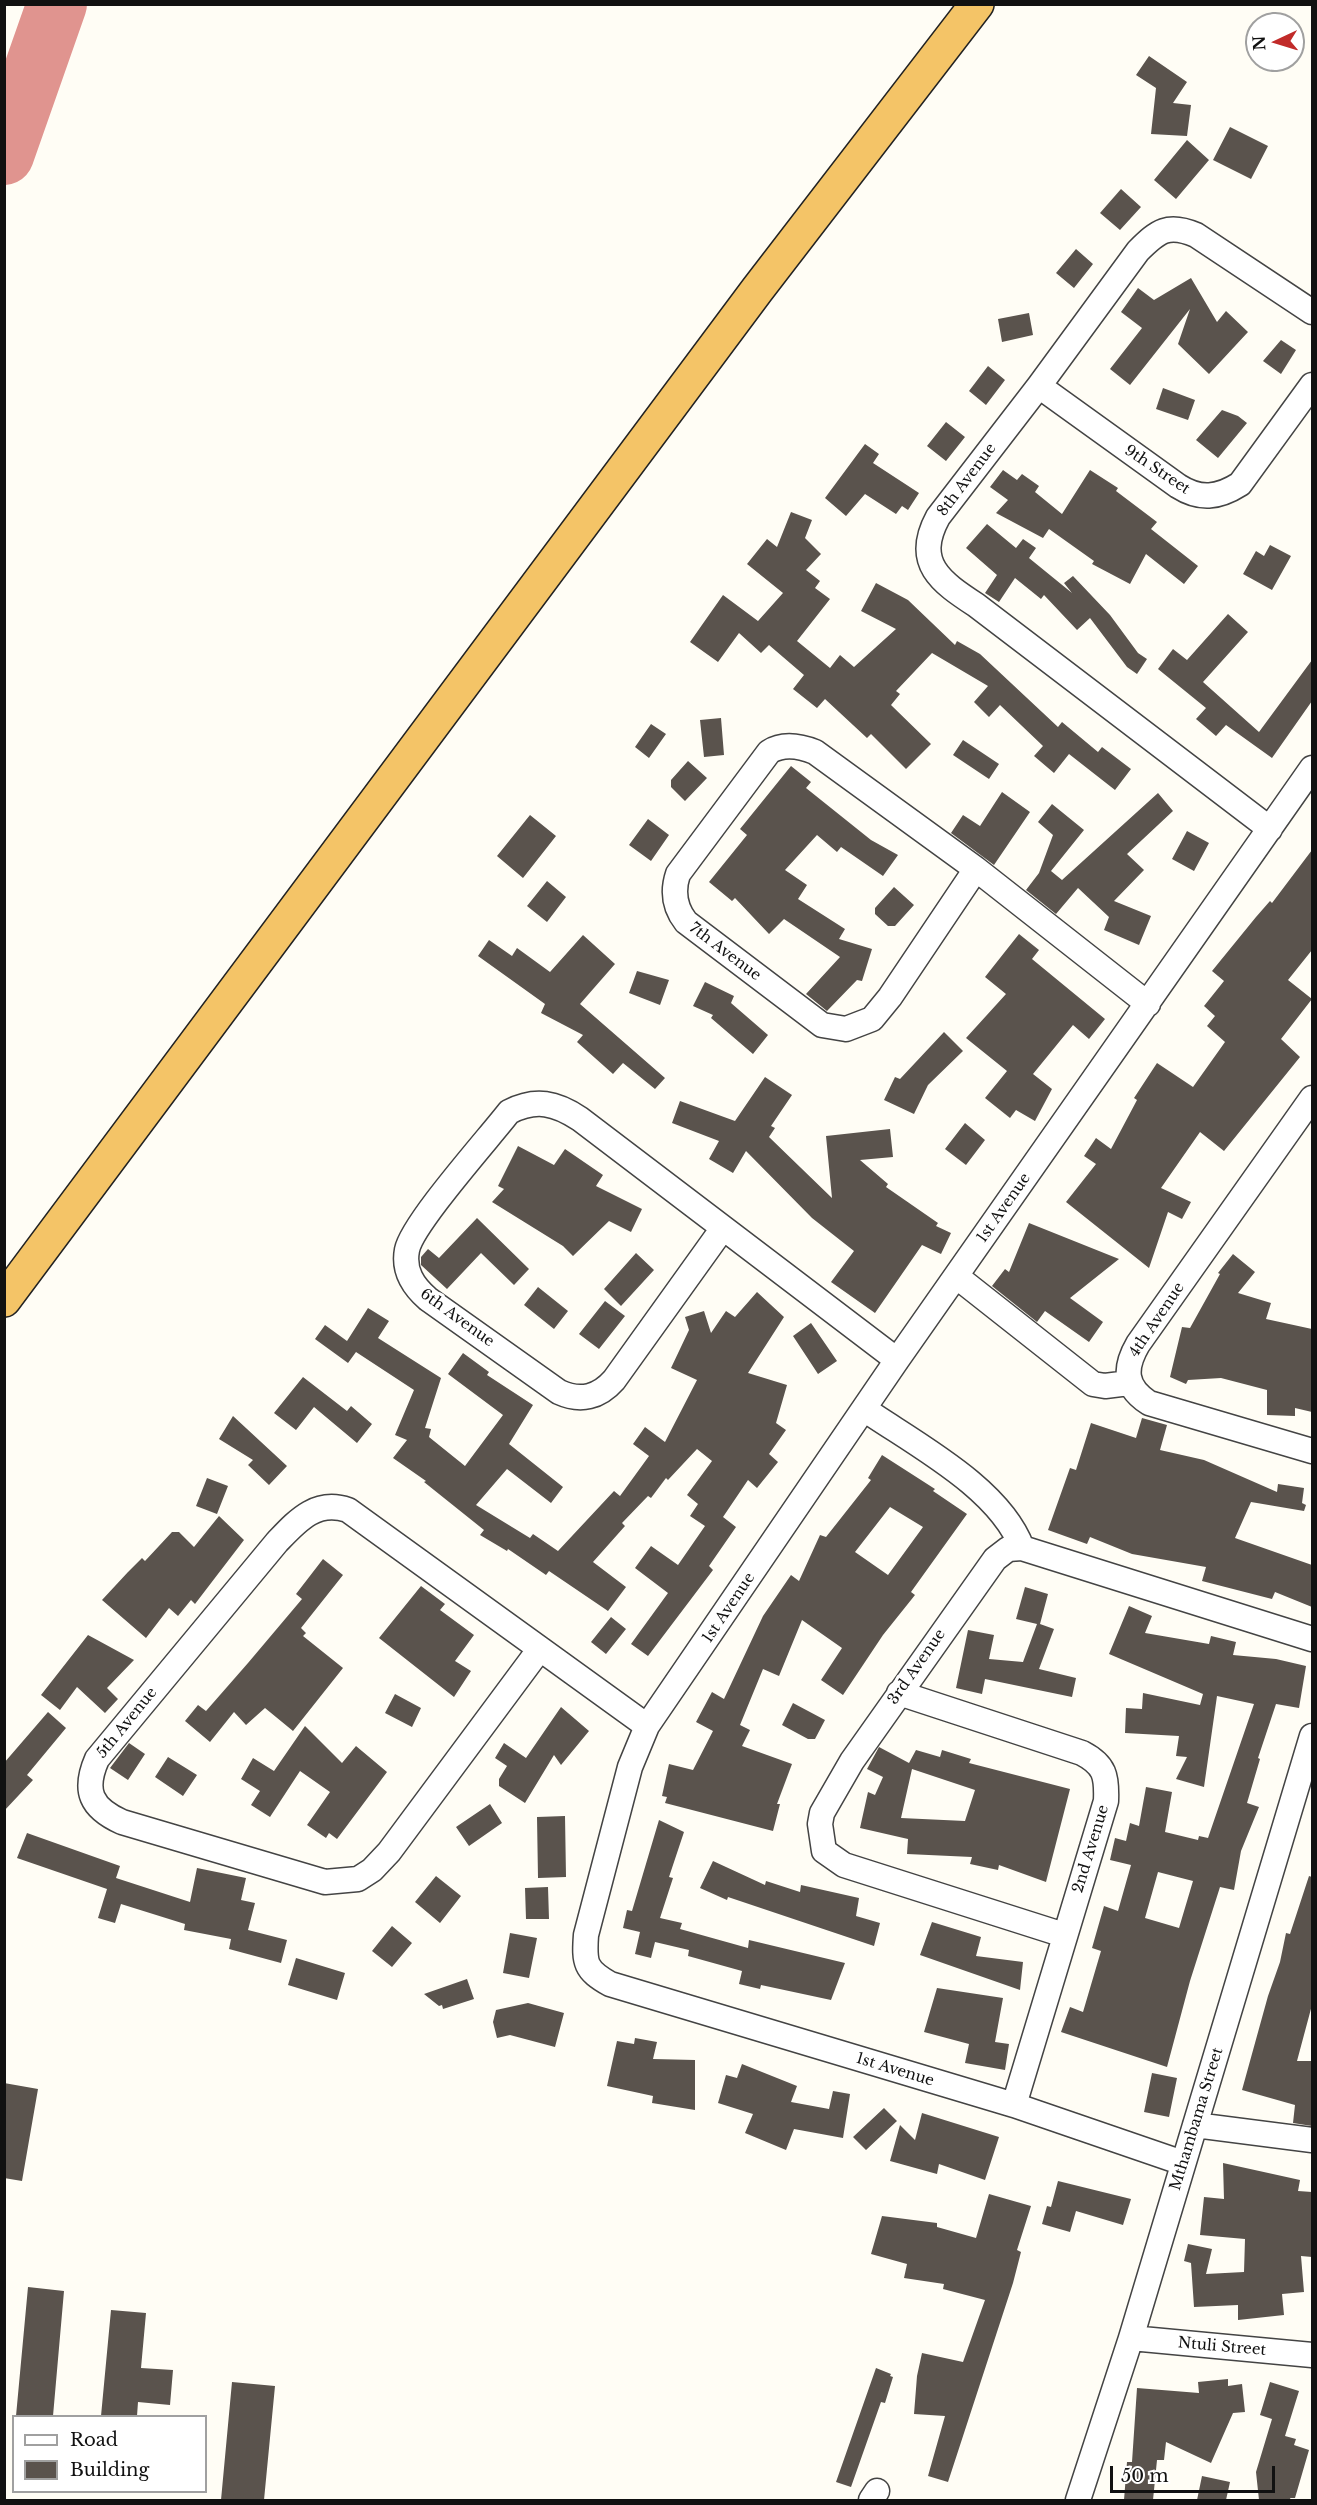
<!DOCTYPE html>
<html>
<head>
<meta charset="utf-8">
<style>
  body { margin:0 }
  #map { position:relative; width:1317px; height:2505px; overflow:hidden; background:#fffdf5; font-family:"Libre Baskerville",serif }
  canvas { display:block }
  .frame { position:absolute; inset:0; border:6px solid #111; pointer-events:none }
  .legend { position:absolute; left:12px; top:2415px; width:195px; height:78px; box-sizing:border-box; background:#fff; border:2px solid #a0a0a0; margin:0; padding:8px 10px; list-style:none; font-size:18px; color:#111 }
  .legend li { display:flex; align-items:center; gap:12px; height:30px }
  .legend b { width:30px; border:2px solid #a0a0a0 }
  .north { position:absolute; left:1245px; top:12px; width:60px; height:60px; box-sizing:border-box; background:#fff; border:2px solid #a0a0a0; border-radius:50%; rotate:266deg; font-size:16px; font-weight:700; line-height:24px; text-align:center; color:#111 }
  .north::after { content:''; display:block; margin:auto; width:21px; height:27px; background:#c12b29; clip-path:polygon(50% 0,100% 100%,50% 72%,0 100%) }
  .scale { position:absolute; left:1110px; top:2466px; width:165px; height:27px; box-sizing:border-box; border:3px solid #111; border-top:0; padding-left:8px; font-size:18px; line-height:21px; white-space:nowrap; color:#111; -webkit-text-stroke:4px #fff; paint-order:stroke }
</style>
</head>
<body>
<div id="map">
<canvas width="1317" height="2505"></canvas>
<div class="frame"></div>
<ul class="legend">
<li><b style="height:8px;background:#fff"></b>Road</li>
<li><b style="height:16px;background:#5a534d"></b>Building</li>
</ul>
<div class="north">N</div>
<div class="scale">50 m</div>
</div>
<script>
const g = document.querySelector('canvas').getContext('2d');
g.lineJoin = 'round';
function strokePath(path, color, width, dash) { g.strokeStyle = color; g.lineWidth = width; g.lineCap = dash ? 'butt' : 'round'; g.setLineDash(dash || []); g.stroke(path); }
function paint(path, color) { g.fillStyle = color; g.fill(path, 'evenodd'); }
function drawText(font, color, halo, rows, align = 'center') {
  g.font = font + ' "Libre Baskerville",serif'; g.lineWidth = 6; g.setLineDash([]); g.textBaseline = 'middle'; g.strokeStyle = halo; g.fillStyle = color; for (const [text, x, y, turn = 0] of rows) {
    g.save(); g.translate(x, y); g.rotate((+turn || 0) * Math.PI / 180); g.textAlign = isNaN(turn) ? turn : align; if (halo) g.strokeText(text, 0, 0); g.fillText(text, 0, 0); g.restore();
  }
}
strokePath(new Path2D(`
  M4,155L57,4`), '#e0948f', 60);
paint(new Path2D(`
  M1149,56L1187,82L1173,103L1191,105L1187,136L1151,134L1156,88L1136,75Z
  M1230,127L1268,146L1251,179L1213,160Z
  M1187,140L1209,160L1176,199L1154,180Z
  M1121,189L1141,207L1120,230L1100,213Z
  M1076,249L1093,264L1074,288L1056,273Z
  M1191,278L1217,322L1226,311L1248,332L1209,374L1178,344L1190,309L1130,385L1110,369L1142,328L1121,312L1138,288L1154,300Z
  M1029,313L1033,335L1002,342L998,319Z
  M1281,340L1296,350L1281,374L1263,361Z
  M988,366L1005,380L986,405L969,391Z
  M1163,388L1195,400L1188,420L1156,409Z
  M1222,410L1238,416L1247,423L1218,458L1196,440Z
  M946,422L965,437L946,461L927,446Z
  M865,444L879,454L873,463L919,493L908,510L902,506L896,514L865,494L846,516L825,498Z
  M1003,470L1017,480L1022,474L1039,486L1035,492L1062,514L1090,470L1118,488L1116,491L1157,522L1151,529L1198,566L1184,584L1146,554L1130,584L1092,564L1094,561L1049,529L1043,538L996,513L1008,500L990,487Z
  M791,512L812,520L805,538L821,554L806,570L820,581L815,588L830,599L797,641L830,668L840,655L854,667L896,629L861,611L876,583L908,600L955,645L957,641L980,654L1058,727L1062,722L1098,752L1102,747L1131,769L1115,790L1069,754L1054,773L1034,756L1043,746L1000,705L989,717L974,702L988,686L932,653L896,691L900,694L891,705L931,744L906,769L871,734L867,738L825,699L817,708L793,689L804,675L769,645L761,653L739,633L718,662L690,642L723,595L758,621L783,593L747,564L767,539L777,547Z
  M987,524L1016,548L1023,539L1036,548L1029,558L1072,593L1064,583L1073,576L1110,615L1138,653L1147,659L1137,674L1127,667L1090,618L1077,630L1044,595L1041,599L1015,578L999,602L985,593L997,575L966,548Z
  M1270,545L1291,556L1272,590L1243,574L1256,551L1264,556Z
  M1228,614L1248,632L1203,682L1259,732L1312,660V701L1272,758L1226,725L1216,736L1196,719L1206,708L1158,669L1173,649L1187,660Z
  M721,718L724,755L704,757L700,720Z
  M651,724L666,734L649,758L635,747Z
  M963,740L999,764L989,779L953,755Z
  M688,761L707,778L685,801L671,787V780Z
  M791,766L811,782L806,788L871,840L898,855L883,876L841,847L837,852L817,835L785,870L807,885L798,899L845,929L839,939L872,949L862,981L857,980L827,1011L806,994L840,957L784,919L769,934L735,898L732,901L709,882L747,835L740,829Z
  M1002,792L1030,812L994,865L951,833L963,815L980,826Z
  M1158,793L1173,811L1127,854L1144,870L1114,901L1151,916L1139,945L1104,930L1109,917L1078,888L1056,914L1026,890L1039,873L1053,835L1038,822L1052,804L1084,830L1051,871L1062,880Z
  M530,815L556,836L523,878L497,856Z
  M648,819L669,835L651,861L629,845Z
  M1187,831L1209,843L1194,871L1172,859Z
  M1312,850V950L1288,980L1312,999L1281,1039L1300,1057L1224,1151L1200,1132L1161,1188L1191,1202L1182,1219L1168,1212L1149,1268L1066,1202L1096,1164L1084,1156L1096,1138L1111,1149L1137,1100L1134,1098L1157,1063L1193,1087L1225,1042L1207,1026L1215,1016L1204,1006L1224,981L1212,971L1256,917L1270,901L1272,903Z
  M547,881L566,897L547,922L527,906Z
  M894,887L914,905L895,926H888L875,914V908Z
  M1019,934L1039,950L1032,959L1105,1019L1089,1039L1073,1025L1033,1074L1052,1089L1035,1121L1016,1110L1010,1118L985,1098L1007,1071L966,1038L1006,994L985,977Z
  M583,935L615,964L580,1004L665,1078L655,1089L623,1063L613,1074L577,1042L583,1035L541,1013L545,1004L478,956L489,940L512,956L517,948L550,972Z
  M637,971L669,980L660,1005L629,993Z
  M705,982L734,996L731,1003L768,1035L753,1054L711,1018L713,1015L693,1006Z
  M944,1032L963,1051L928,1085L914,1114L884,1100L895,1077L900,1079Z
  M765,1077L792,1095L771,1126L775,1128L769,1137L832,1198L826,1136L890,1129L893,1157L860,1160L888,1184L886,1187L938,1223L936,1226L951,1233L941,1254L922,1245L875,1313L831,1282L854,1251L812,1218L746,1151L733,1173L709,1159L719,1141L672,1123L680,1101L735,1121Z
  M965,1123L985,1140L966,1165L945,1149Z
  M518,1146L554,1165L565,1149L603,1175L596,1186L642,1209L631,1232L609,1221L573,1256L563,1246L492,1202L504,1189L498,1186Z
  M477,1218L529,1269L514,1285L481,1253L447,1289L421,1265V1257L428,1249L439,1258Z
  M1029,1223L1119,1259L1070,1298L1103,1322L1089,1342L1045,1311L1037,1322L992,1286L1005,1269L1009,1272Z
  M636,1253L654,1270L621,1306L604,1289Z
  M1233,1254L1255,1272L1238,1293L1271,1303L1266,1319L1312,1329V1412L1295,1408V1416L1267,1415V1390L1221,1378L1188,1380L1186,1384L1170,1377L1182,1327L1190,1328L1220,1274L1218,1273Z
  M538,1287L568,1311L554,1329L524,1305Z
  M757,1292L784,1317L748,1373L787,1385L776,1423L786,1430L769,1454L778,1462L757,1488L748,1480L723,1517L736,1527L709,1566L713,1570L648,1656L631,1644L668,1593L635,1568L651,1546L678,1565L705,1526L690,1516L698,1504L687,1495L712,1461L697,1449L668,1480L666,1478L651,1498L648,1496L622,1523L625,1526L593,1562L626,1587L608,1611L549,1571L546,1575L508,1549L507,1551L480,1535L484,1530L424,1482L426,1481L393,1458L407,1440L395,1435L414,1390L356,1352L348,1363L315,1339L325,1325L347,1341L368,1308L389,1321L378,1338L441,1378L425,1428L431,1429L429,1437L465,1466L503,1415L448,1374L463,1353L489,1372L487,1375L533,1405L509,1444L563,1487L551,1503L507,1469L476,1505L530,1538L533,1534L558,1551L614,1491L620,1496L649,1456L633,1444L645,1427L665,1442L697,1380L671,1368L689,1330L685,1317L704,1311L711,1333L726,1311L735,1317Z
  M605,1301L625,1316L599,1349L579,1334Z
  M811,1323L837,1361L818,1374L793,1336Z
  M303,1377L347,1411L351,1406L372,1424L357,1443L314,1407L296,1430L274,1413Z
  M233,1416L287,1466L269,1485L248,1465L253,1460L219,1439Z
  M1142,1418L1167,1425L1160,1450L1204,1460L1277,1492L1278,1484L1304,1488L1302,1503L1306,1505L1304,1511L1251,1502L1235,1538L1312,1565V1607L1275,1592L1272,1599L1202,1581L1206,1567L1132,1554L1090,1537L1087,1544L1048,1530L1070,1468L1076,1470L1091,1423L1136,1438Z
  M882,1455L935,1489L933,1491L967,1514L911,1592L915,1595L883,1635L843,1695L821,1680L842,1648L802,1620L779,1676L763,1669L740,1725L750,1730L742,1746L792,1764L777,1804H780L773,1831L665,1803L667,1797L662,1796L669,1764L693,1770L713,1731L696,1722L712,1692L724,1699L763,1616L791,1575L799,1581L820,1535L826,1537L871,1480L868,1478ZM890,1507L923,1527L888,1575L855,1552Z
  M207,1478L228,1486L217,1514L196,1506Z
  M219,1516L244,1540L195,1604L191,1600L178,1616L169,1608L146,1638L102,1600L128,1572L142,1558L145,1561L172,1532H179L194,1547Z
  M323,1559L343,1575L301,1628L306,1633L303,1636L343,1668L293,1731L265,1708L246,1725L234,1712L210,1742L185,1721L198,1705L206,1711L248,1663L302,1599L296,1594Z
  M421,1586L445,1604L440,1610L474,1635L455,1661L471,1671L454,1697L379,1638Z
  M1025,1587L1048,1594L1040,1624L1054,1629L1039,1669L1076,1678L1072,1697L985,1679L982,1694L956,1688L968,1630L994,1635L989,1659L1023,1662L1037,1624L1016,1619Z
  M1129,1606L1152,1616L1145,1633L1209,1644L1211,1636L1236,1642L1233,1655L1276,1659L1306,1666L1299,1708L1276,1704L1258,1758L1260,1759L1247,1803L1259,1807L1241,1851L1234,1890L1220,1887L1190,1981L1167,2067L1061,2032L1070,2007L1083,2012L1101,1951L1092,1948L1104,1906L1118,1911L1131,1865L1110,1860L1115,1838L1126,1841L1130,1823L1139,1826L1146,1787L1172,1792L1165,1832L1198,1840L1199,1836L1208,1838L1254,1704L1217,1696L1204,1787L1176,1779L1187,1757L1176,1756L1179,1736L1125,1733L1126,1708L1142,1709L1143,1693L1200,1705L1203,1694L1109,1654ZM1158,1872L1193,1881L1179,1928L1145,1918Z
  M611,1617L626,1629L606,1654L591,1642Z
  M88,1635L134,1660L107,1688L118,1699L105,1713L77,1687L60,1710L41,1695Z
  M395,1694L421,1708L412,1727L385,1713Z
  M793,1703L825,1720L815,1739H808L782,1725Z
  M561,1707L589,1731L561,1765L554,1755L525,1803L499,1786V1779L507,1766L495,1758L504,1743L526,1758Z
  M48,1712L66,1728L27,1775L33,1780L4,1811V1763Z
  M305,1726L342,1763L356,1746L387,1772L337,1839L329,1833L326,1838L307,1825L330,1792L300,1771L270,1817L251,1805L260,1791L241,1779L253,1758L274,1771Z
  M129,1743L145,1754L128,1780L110,1768Z
  M879,1747L909,1763L916,1750L940,1757L942,1750L971,1759L969,1763L1070,1789L1046,1882L999,1865L998,1870L970,1864L972,1857L907,1854L908,1839L860,1828L868,1792L875,1795L883,1777L867,1769ZM912,1769L975,1790L965,1821L901,1818Z
  M168,1757L197,1775L183,1796L155,1777Z
  M490,1804L502,1823L469,1846L456,1827Z
  M565,1816L566,1877L538,1878L537,1817Z
  M659,1820L684,1832L669,1877L673,1878L660,1918L682,1923L680,1929L748,1948L749,1940L845,1963L831,2000L761,1985L760,1989L739,1984L742,1971L688,1956L689,1950L655,1942L651,1958L635,1954L640,1932L623,1928L627,1910L632,1911Z
  M27,1833L120,1866L116,1878L190,1902L197,1868L246,1878L241,1900L255,1903L248,1930L287,1940L281,1963L229,1949L231,1939L184,1930L185,1924L121,1904L115,1923L98,1918L107,1889L17,1858Z
  M713,1861L765,1885L766,1881L800,1892L801,1885L859,1898L856,1916L880,1923L874,1946L728,1897L727,1900L700,1888Z
  M436,1876L461,1896L440,1923L415,1902Z
  M1309,1876L1312,1877V2005L1297,2061H1312V2126L1293,2123L1295,2105L1242,2090L1268,1996L1280,1962L1286,1933L1290,1934Z
  M548,1887L549,1919H526L525,1888Z
  M932,1922L981,1937L976,1956L1023,1962L1020,1990L920,1955Z
  M392,1926L412,1943L392,1967L372,1951Z
  M510,1933L537,1938L529,1978L503,1973Z
  M296,1958L345,1973L337,2000L288,1985Z
  M467,1979L474,1999L443,2009L442,2005L439,2006L424,1994Z
  M937,1988L1003,1998L995,2042L1009,2044L1005,2070L965,2063L969,2044L924,2032Z
  M528,2003L564,2013L555,2047L510,2035L497,2038L493,2022L496,2010Z
  M635,2038L657,2042L653,2059L695,2060V2110L652,2103L653,2096L607,2086L617,2041L634,2044Z
  M742,2064L797,2086L791,2102L829,2109L833,2091L850,2094L843,2138L794,2129L786,2150L745,2133L753,2114L718,2103L726,2075L737,2078Z
  M1152,2073L1177,2078L1169,2117L1144,2112Z
  M4,2083L38,2089L22,2181L4,2178Z
  M884,2108L897,2121L866,2150L853,2137Z
  M922,2113L999,2137L985,2180L939,2164L937,2174L890,2161L900,2125L915,2140Z
  M1223,2163L1300,2180L1298,2191L1312,2192V2257L1301,2256L1304,2292L1282,2294L1284,2315L1238,2320V2305L1194,2307L1191,2263L1184,2261L1188,2244L1212,2249L1206,2274L1244,2272L1245,2239L1200,2235L1204,2197L1224,2199Z
  M1058,2181L1131,2199L1123,2225L1076,2211L1070,2232L1042,2224L1047,2206L1051,2207Z
  M989,2194L1031,2206L1017,2250L1021,2252L1013,2283L948,2482L928,2476L945,2416L914,2414L917,2376L922,2353L963,2362L985,2300L943,2289L944,2284L904,2278L907,2264L871,2254L882,2216L937,2223V2227L976,2238Z
  M28,2287L64,2291L53,2416H16Z
  M111,2310L146,2313L141,2368L173,2370L170,2405L138,2402L137,2416H101Z
  M876,2368L891,2374L890,2376L893,2377L885,2403L881,2402L851,2487L836,2482Z
  M1228,2379V2386L1242,2384L1245,2412L1233,2413L1211,2463L1166,2442L1164,2460H1157L1153,2500H1124L1127,2462H1132L1137,2388L1199,2393L1198,2382Z
  M232,2382L275,2386L264,2500H221Z
  M1270,2382L1299,2391L1285,2436L1296,2439L1294,2445L1309,2450L1295,2498H1290L1291,2500H1259L1256,2472L1272,2419L1260,2415Z
  M1202,2476L1230,2482L1226,2500H1197Z`), '#5a534d');
const minor = new Path2D(`
  M1039,386L1178,486C1200,500 1218,498 1240,484L1312,385
  M1270,829L976,605C941,582 913,563 938,517L1039,386L1138,251C1158,231 1168,223 1196,235L1312,312
  M976,869L890,997L872,1019L846,1029L822,1025L686,922C675,908 672,892 678,874L769,752C783,743 800,746 815,752L976,869L1148,1004
  M1312,1098L1138,1344C1124,1368 1124,1387 1149,1403L1312,1451
  M723,1228L614,1380C599,1397 581,1402 559,1392L428,1299C413,1286 403,1271 407,1250C412,1224 488,1139 509,1112C536,1098 556,1103 580,1119L897,1360
  M956,1276L1093,1384L1105,1386L1129,1383
  M864,1409C915,1444 1000,1488 1022,1548
  M539,1650L389,1852L372,1870L358,1879L325,1882L122,1822C91,1808 83,1791 97,1759L277,1542C297,1521 316,1499 348,1510L647,1726
  M899,1693L1082,1753C1105,1765 1107,1776 1106,1801L1014,2105
  M1064,1935L844,1865L824,1851L820,1824L822,1813L852,1761L995,1559L1008,1549L1022,1548L1312,1639
  M1195,2125L1312,2140
  M1183,2163L1014,2105L610,1984C585,1970 584,1963 586,1935L630,1767L647,1726L897,1360L1312,768
  M1131,2338L1312,2355
  M871,2500L877,2491
  M1078,2500L1131,2338L1312,1736`);
const trunk = new Path2D(`
  M4,1300L757,290L977,4`);
strokePath(minor, '#444', 27);
strokePath(trunk, '#222', 36);
strokePath(minor, '#fff', 24);
strokePath(trunk, '#f4c467', 33);
drawText('15px', '#111', '#fff', [
  ["9th Street",1157,470,34],
  ["8th Avenue",967,480,-53],
  ["7th Avenue",725,952,37],
  ["1st Avenue",1004,1208,-55],
  ["6th Avenue",457,1318,36],
  ["4th Avenue",1157,1320,-56],
  ["1st Avenue",729,1608,-56],
  ["3rd Avenue",917,1667,-55],
  ["5th Avenue",127,1723,-51],
  ["2nd Avenue",1091,1849,-73],
  ["1st Avenue",895,2070,17],
  ["Mthambama Street",1197,2119,-73],
  ["Ntuli Street",1222,2347,5]
]);
</script>
</body>
</html>
